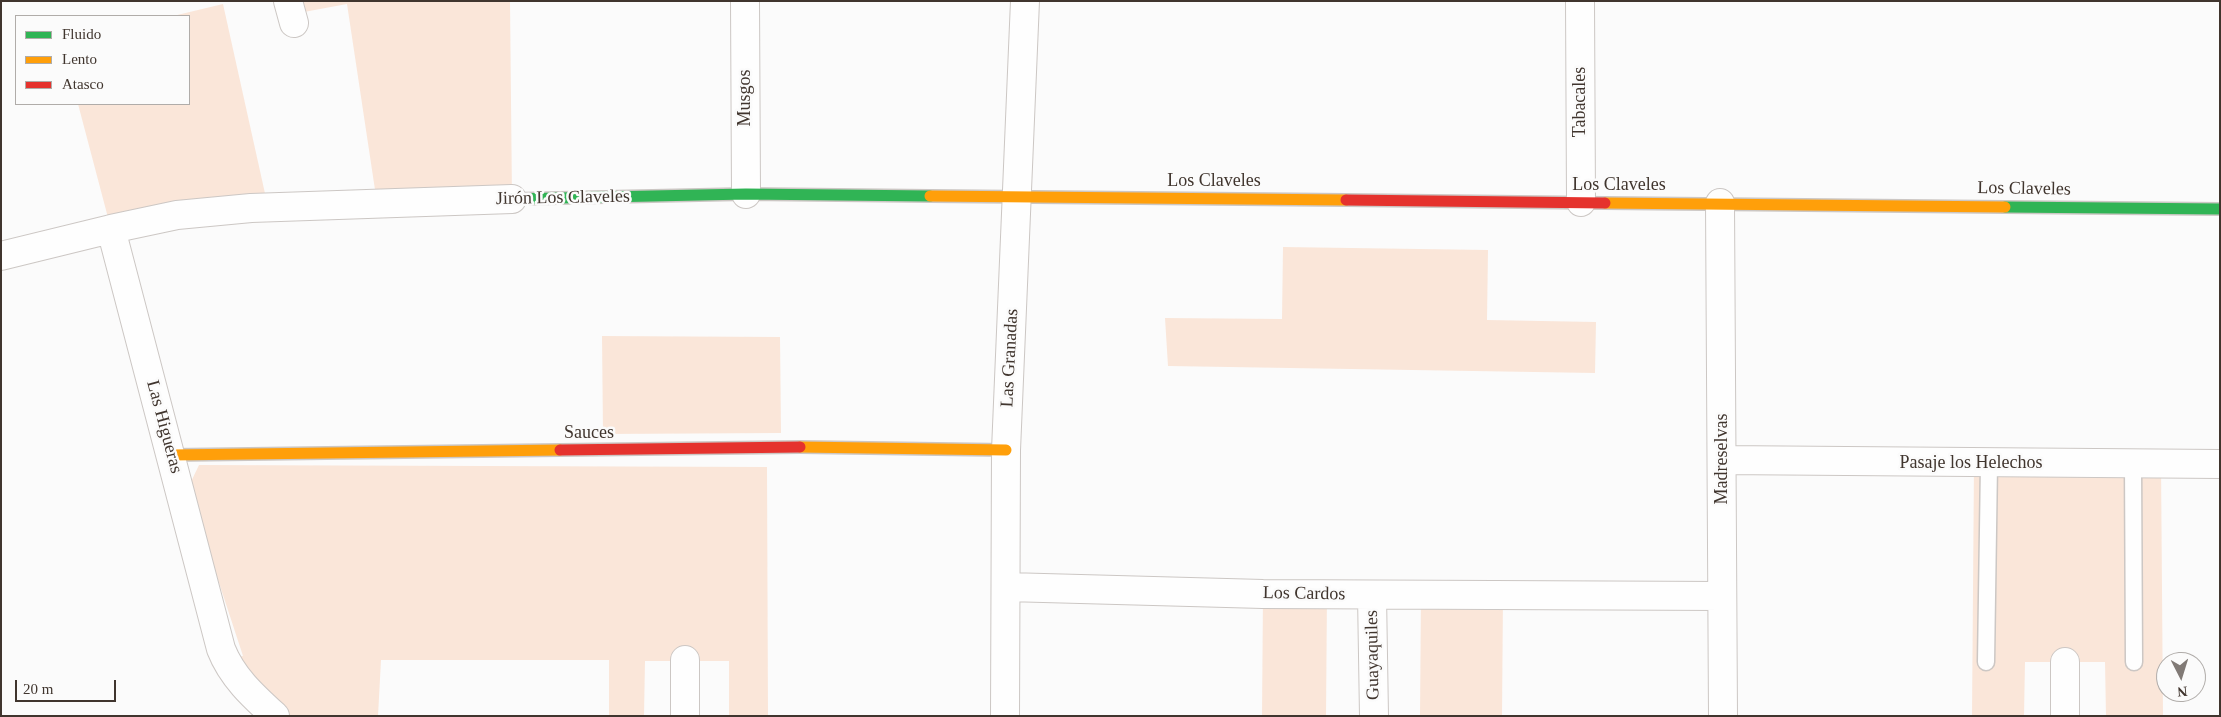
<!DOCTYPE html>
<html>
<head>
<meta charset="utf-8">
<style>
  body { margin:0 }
  #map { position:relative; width:2221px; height:717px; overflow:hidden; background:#fbfbfb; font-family:Georgia,serif }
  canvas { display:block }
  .frame { position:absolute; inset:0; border:2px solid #40352e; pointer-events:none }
  .legend { position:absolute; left:15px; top:15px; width:175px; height:90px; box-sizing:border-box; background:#fbfbfb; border:1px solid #b0aca9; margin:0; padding:6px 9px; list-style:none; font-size:15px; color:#40352e }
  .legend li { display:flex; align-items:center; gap:10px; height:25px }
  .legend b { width:25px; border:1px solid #b0aca9 }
  .north { position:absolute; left:2156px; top:652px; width:50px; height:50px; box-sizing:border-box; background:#fbfbfb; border:1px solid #b0aca9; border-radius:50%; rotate:175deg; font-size:14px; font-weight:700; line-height:20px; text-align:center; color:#40352e }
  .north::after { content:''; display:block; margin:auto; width:18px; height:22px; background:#817a76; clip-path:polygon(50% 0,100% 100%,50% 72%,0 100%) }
  .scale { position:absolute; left:15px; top:680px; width:101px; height:22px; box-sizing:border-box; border:2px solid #40352e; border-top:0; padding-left:6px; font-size:15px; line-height:18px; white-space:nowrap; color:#40352e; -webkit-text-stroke:4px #fbfbfb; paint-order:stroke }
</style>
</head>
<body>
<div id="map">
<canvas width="2221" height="717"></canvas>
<div class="frame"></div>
<ul class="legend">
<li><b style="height:6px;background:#30b455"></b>Fluido</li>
<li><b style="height:6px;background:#ff9f0a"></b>Lento</li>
<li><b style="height:6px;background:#e5322d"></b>Atasco</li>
</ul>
<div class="north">N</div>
<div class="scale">20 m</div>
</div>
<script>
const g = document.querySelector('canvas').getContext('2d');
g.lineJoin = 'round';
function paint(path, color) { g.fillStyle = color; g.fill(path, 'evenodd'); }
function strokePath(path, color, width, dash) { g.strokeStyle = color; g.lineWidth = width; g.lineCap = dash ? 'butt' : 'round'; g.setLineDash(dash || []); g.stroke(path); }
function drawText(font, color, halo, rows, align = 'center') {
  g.font = font + ' Georgia,serif'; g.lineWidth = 5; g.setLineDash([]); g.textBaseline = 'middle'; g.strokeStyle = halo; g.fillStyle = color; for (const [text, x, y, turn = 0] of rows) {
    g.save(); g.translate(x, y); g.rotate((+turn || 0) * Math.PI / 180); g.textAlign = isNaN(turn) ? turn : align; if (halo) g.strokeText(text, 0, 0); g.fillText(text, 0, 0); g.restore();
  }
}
paint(new Path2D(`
  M302,1H510L512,199L377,203L347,4L304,12Z
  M223,4L268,207L111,229L78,104H189V16H173Z
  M1283,247L1488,250L1487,320L1596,322L1595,373L1168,366L1165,318L1282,319Z
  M602,336L780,337L781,433L603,434Z
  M2161,463L2163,716H2106L2105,662H2025L2024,716H1972L1974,464Z
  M199,465L767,467L768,716H729V661H645L644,716H609V660H381L378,716H286L237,657L243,656L188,488Z
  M1263,594H1327L1326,716H1262Z
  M1421,595L1503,596L1502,716H1420Z`), '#fae6d9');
const lane = new Path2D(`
  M2133,463L2134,662
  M1986,662L1989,464`);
const street = new Path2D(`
  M288,1L294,23
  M745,1L746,194
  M1580,1L1581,202
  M1720,203L1723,716
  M111,229L177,215L251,208L512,199
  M1,256L111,229L221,649C232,677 253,696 275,716
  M1722,460L2220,464
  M1007,587L1263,594L1722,596
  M1372,595L1374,716
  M2065,662V716
  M685,716V660
  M1005,716L1006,450L1025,1`);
const fast = new Path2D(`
  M512,199L746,194L930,196
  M2005,207L2220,209`);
const slow = new Path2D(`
  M930,196L1346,200
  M1605,203L2005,207
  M800,447L1006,450
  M171,455L560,450`);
const jam = new Path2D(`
  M1346,200L1605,203
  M560,450L800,447`);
strokePath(lane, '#ccc7c4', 19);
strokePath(street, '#ccc7c4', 30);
strokePath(fast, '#ccc7c4', 14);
strokePath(slow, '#ccc7c4', 14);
strokePath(jam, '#ccc7c4', 14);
strokePath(lane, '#fefefe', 16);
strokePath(street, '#fefefe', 28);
strokePath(fast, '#30b455', 11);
strokePath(slow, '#ff9f0a', 11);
strokePath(jam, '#e5322d', 11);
drawText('18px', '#40352e', '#fbfbfb', [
  ["Musgos",745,98,-90],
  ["Tabacales",1580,102,-90],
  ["Los Claveles",1214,181],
  ["Los Claveles",1619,185],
  ["Los Claveles",2024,189,1],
  ["Jirón Los Claveles",563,198,-1],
  ["Las Granadas",1010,358,-87],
  ["Las Higueras",164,427,75],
  ["Sauces",589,433],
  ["Madreselvas",1722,459,-90],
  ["Pasaje los Helechos",1971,463],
  ["Los Cardos",1304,594,1],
  ["Guayaquiles",1373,655,-91]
]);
</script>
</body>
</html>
